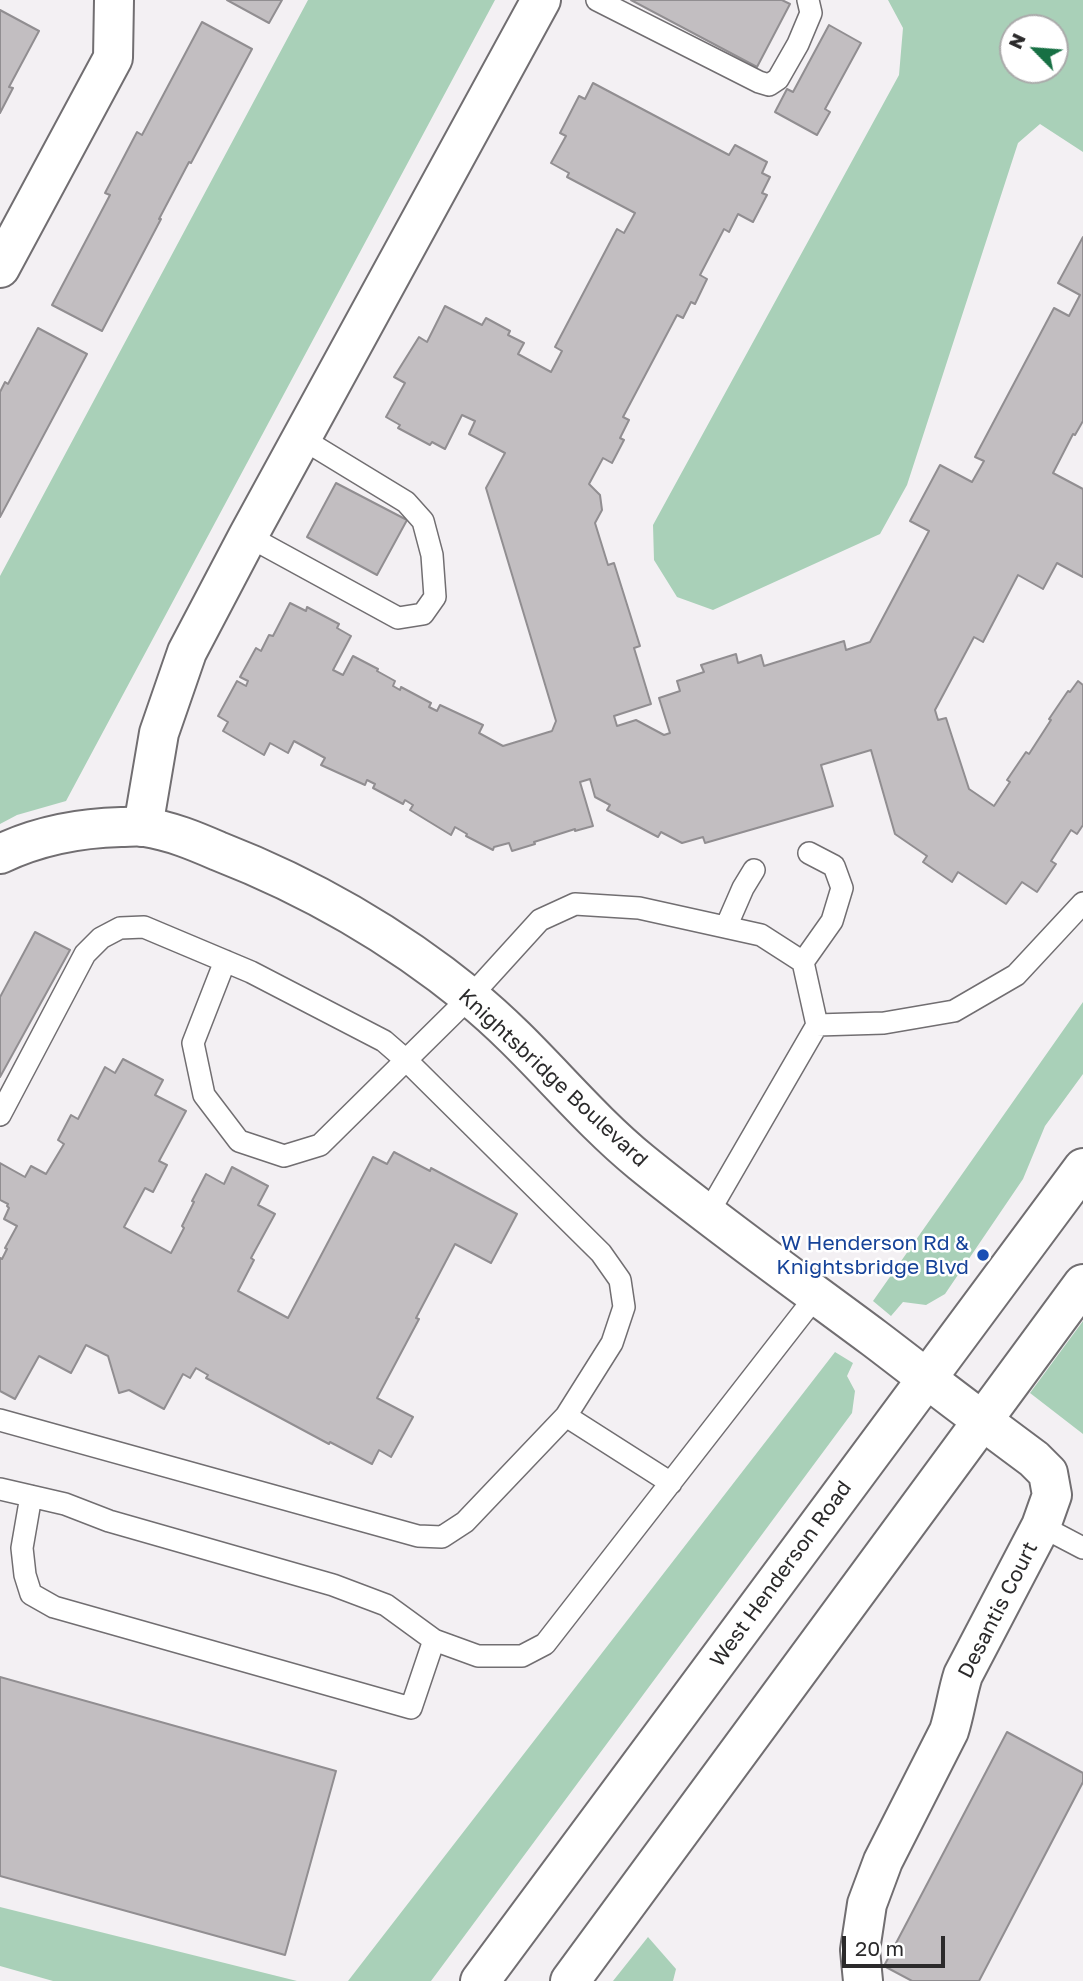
<!DOCTYPE html>
<html>
<head>
<meta charset="utf-8">
<style>
  body { margin:0 }
  #map { position:relative; width:1083px; height:1981px; overflow:hidden; background:#f3f0f3; font-family:"Golos Text",sans-serif }
  canvas { display:block }
  .north { position:absolute; left:999px; top:14px; width:70px; height:70px; box-sizing:border-box; background:#fff; border:2px solid #aaa; border-radius:50%; rotate:295deg; font-size:19px; font-weight:700; line-height:28px; text-align:center; color:#2b2a2b }
  .north::after { content:''; display:block; margin:auto; width:24px; height:32px; background:#177044; clip-path:polygon(50% 0,100% 100%,50% 72%,0 100%) }
  .scale { position:absolute; left:842px; top:1936px; width:103px; height:32px; box-sizing:border-box; border:4px solid #2b2a2b; border-top:0; padding-left:9px; font-size:21px; line-height:24px; white-space:nowrap; color:#2b2a2b; -webkit-text-stroke:5px #fff; paint-order:stroke }
</style>
</head>
<body>
<div id="map">
<canvas width="1083" height="1981"></canvas>
<div class="north">N</div>
<div class="scale">20 m</div>
</div>
<script>
const g = document.querySelector('canvas').getContext('2d');
g.lineJoin = 'round';
function paint(path, color) { g.fillStyle = color; g.fill(path, 'evenodd'); }
function strokePath(path, color, width, dash) { g.strokeStyle = color; g.lineWidth = width; g.lineCap = dash ? 'butt' : 'round'; g.setLineDash(dash || []); g.stroke(path); }
function drawText(font, color, halo, rows, align = 'center') {
  g.font = font + ' "Golos Text",sans-serif'; g.lineWidth = 5; g.setLineDash([]); g.textBaseline = 'middle'; g.strokeStyle = halo; g.fillStyle = color; for (const [text, x, y, turn = 0] of rows) {
    g.save(); g.translate(x, y); g.rotate((+turn || 0) * Math.PI / 180); g.textAlign = isNaN(turn) ? turn : align; if (halo) g.strokeText(text, 0, 0); g.fillText(text, 0, 0); g.restore();
  }
}
paint(new Path2D(`
  M308,0H495L66,801L17,815L0,824V576Z
  M888,0H1083V152L1040,124L1018,143L907,485L880,534L713,610L677,597L654,560L653,525L899,75L903,28ZM1013,28H1055V70H1013Z
  M1083,1002V1074L1045,1126L1023,1179L945,1294L926,1305L903,1302L891,1316L873,1301Z
  M1083,1321V1434L1030,1393Z
  M835,1352L853,1363L847,1376L855,1391L852,1413L431,1981H348Z
  M0,1907L297,1981H53L0,1966Z
  M648,1937L676,1969L673,1981H613Z`), '#a9d0b8');
const building = new Path2D(`
  M227,0H282L269,23Z
  M631,0H782L790,4L757,67Z
  M0,10L39,31L9,87L13,88L0,113Z
  M202,22L252,49L191,163L189,162L159,219H161L102,331L52,305L110,195L105,193L137,132L142,135Z
  M829,25L861,43L825,109L830,112L817,135L775,112L787,89L793,92Z
  M593,83L729,155L735,145L767,162L762,173L770,177L762,193L767,195L753,222L738,214L729,232L724,229L700,275L707,279L695,304L691,302L683,318L677,315L623,417L629,420L620,438L624,440L612,463L603,458L589,484L600,495L602,510L595,523L608,565L614,563L640,646L634,648L651,704L614,716L617,726L636,720L664,735L670,733L659,698L680,691L677,681L704,672L701,665L736,654L738,663L761,655L764,666L844,641L846,650L870,642L929,531L910,521L940,465L972,482L984,461L975,457L1054,308L1069,316L1080,295L1058,283L1083,237V421L1075,435L1073,434L1053,473L1083,489V577L1057,563L1043,589L1018,575L983,642L974,637L935,710L938,720L946,718L969,789L994,806L1010,782L1007,780L1026,752L1029,754L1051,720L1049,719L1068,691L1070,692L1078,681L1083,685V825L1077,834L1071,830L1051,861L1056,864L1037,892L1022,882L1006,904L958,872L952,882L923,862L927,856L895,834L871,750L821,765L833,806L705,843L703,837L682,843L661,832L658,837L607,810L610,805L595,797L590,779L580,782L593,826L575,831V829L534,842L535,844L512,851L509,843L494,847L493,850L466,836L467,834L455,827L451,835L410,810L413,805L405,800L403,804L373,788L375,784L367,780L365,785L321,765L325,758L294,741L288,753L270,743L264,755L223,731L228,722L218,716L237,681L246,686L248,681L240,677L256,648L261,651L269,635L273,636L290,603L306,611L307,607L339,624L337,628L351,636L333,670L343,675L353,656L378,669L377,671L395,681L393,686L400,690L401,687L431,703L429,707L437,711L440,705L483,725L479,733L503,746L552,731L556,721L486,488L505,453L469,434L475,421L462,415L445,449L432,442L430,445L398,428L400,425L386,417L405,383L394,377L419,337L427,342L445,306L482,325L486,318L510,331L508,335L524,343L518,354L551,372L562,351L555,347L617,229L624,233L635,213L567,177L569,173L551,163L566,136L560,133L579,96L585,99Z
  M38,328L87,354L0,517V392L5,382L8,384Z
  M336,483L407,520L377,575L307,537Z
  M35,932L70,950L0,1077V997Z
  M123,1059L163,1080L155,1095L186,1111L159,1161L167,1165L153,1192L145,1188L124,1227L171,1253L184,1228L182,1226L194,1202L192,1201L206,1174L224,1184L232,1167L268,1186L258,1205L275,1214L251,1258L254,1260L238,1291L288,1318L373,1157L387,1164L394,1152L430,1171L431,1168L517,1214L491,1263L455,1244L416,1318L419,1319L377,1398L413,1417L391,1457L379,1450L372,1464L330,1442L329,1444L206,1378L208,1375L196,1368L190,1378L183,1374L164,1409L129,1390L119,1393L108,1356L86,1345L71,1373L39,1356L15,1399L0,1391V1258L2,1259L7,1249L5,1248L17,1226L4,1219L9,1208L7,1206L8,1204L0,1200V1163L25,1177L31,1166L46,1174L64,1144L58,1140L71,1115L78,1119L105,1067L115,1073Z
  M0,1677L336,1771L285,1955L0,1876Z
  M1007,1732L1083,1773V1782L979,1981H912L884,1966Z`);
paint(building, '#c2bec1');
strokePath(building, '#918e91', 2);
const service = new Path2D(`
  M597,0L759,82L769,85L778,79L798,44L811,13L808,0
  M248,536L398,618L423,614L435,597L432,555L423,521L406,502L301,438
  M726,927L743,888L754,870
  M225,961L193,1043L204,1095L239,1141L284,1156L320,1145L470,997L540,920L575,904L639,908L761,935L803,962L817,1025
  M803,962L832,921L842,888L834,866L809,853
  M0,1115L85,954L101,938L120,928L144,927L251,972L384,1041L407,1061L601,1253L620,1280L624,1307L612,1343L566,1416L465,1522L442,1537L418,1536L0,1420
  M707,1215L817,1025L884,1023L954,1011L1016,975L1083,903
  M566,1416L671,1483
  M0,1489L65,1504L109,1521L333,1585L386,1605L434,1640L478,1656H522L545,1644L816,1296
  M31,1496L22,1548L25,1575L31,1594L54,1607L411,1708L434,1640
  M1041,1526L1083,1548`);
const minor = new Path2D(`
  M0,268L113,58L114,0
  M143,827L159,733L187,652L248,536L541,0
  M863,1981L860,1950L867,1904L883,1861L949,1731C955,1712 957,1694 963,1675L1041,1526L1052,1495L1048,1473L1034,1459L983,1421`);
const tertiary = new Path2D(`
  M0,854C38,836 79,828 121,827C129,827 137,826 145,827C171,831 195,841 218,851C308,886 395,936 470,997C532,1047 580,1112 641,1162C717,1224 796,1280 874,1338C911,1366 946,1394 983,1421`);
const secondary = new Path2D(`
  M480,1981L1083,1168
  M570,1981L1083,1284`);
strokePath(service, '#716e71', 24);
strokePath(minor, '#716e71', 42);
strokePath(tertiary, '#716e71', 42);
strokePath(secondary, '#716e71', 42);
strokePath(service, '#fff', 21);
strokePath(minor, '#fff', 38);
strokePath(tertiary, '#fff', 38);
strokePath(secondary, '#fff', 38);
for (const [x, y, r, color] of [
  [983,1255,7,"#1a4fb4"]
]) { const dot = new Path2D(); dot.arc(x, y, r, 0, 2 * Math.PI); g.fillStyle = color; g.fill(dot); strokePath(dot, '#fff', 2.5); }
drawText('21px', '#2b2a2b', '#fff', [
  ["Knightsbridge Boulevard",553,1078,43],
  ["West Henderson Road",781,1574,-54],
  ["Desantis Court",998,1610,-63]
]);
drawText('21px', '#164399', '#fff', [
  ["W Henderson Rd &",969,1243],
  ["Knightsbridge Blvd",969,1267]
], 'right');
</script>
</body>
</html>
